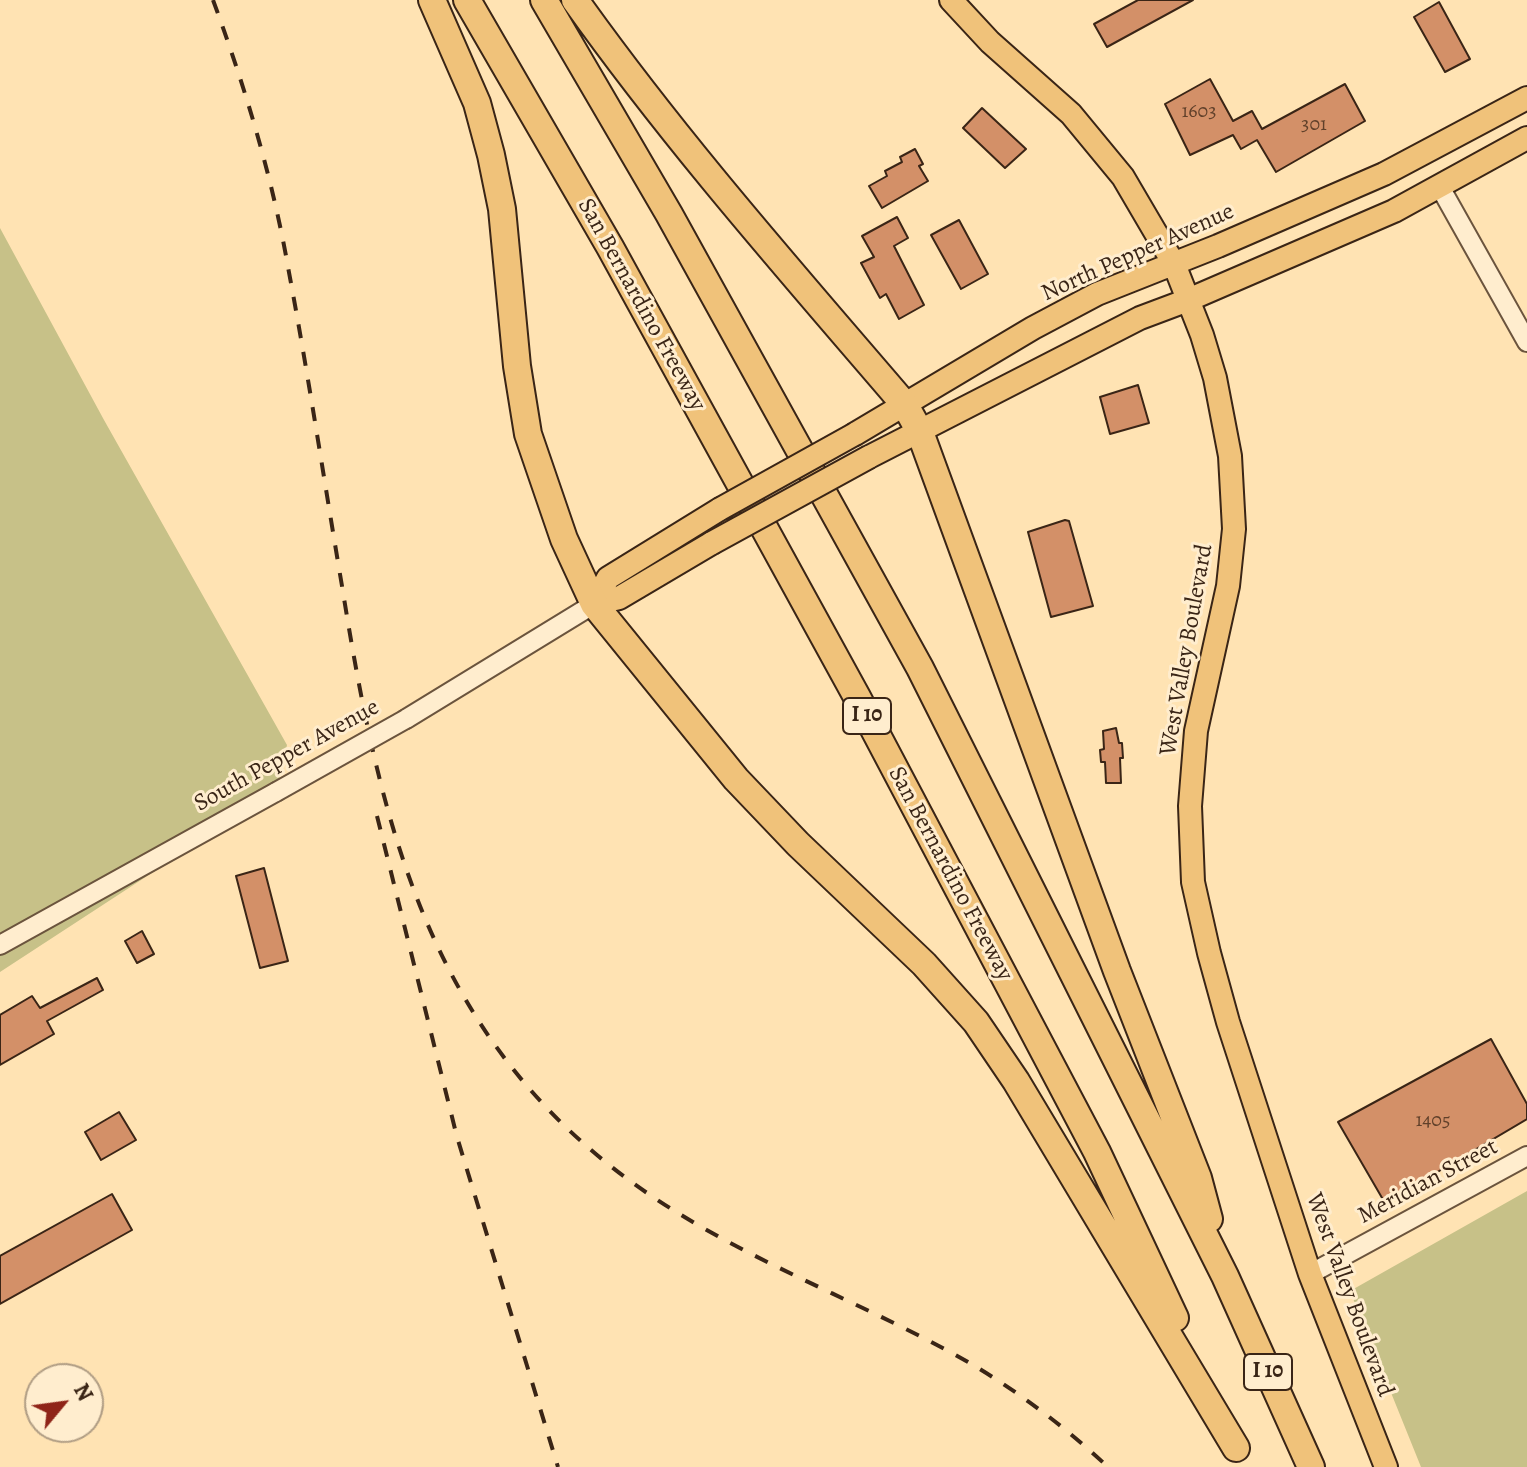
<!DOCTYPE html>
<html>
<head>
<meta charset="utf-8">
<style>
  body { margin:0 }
  #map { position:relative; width:1527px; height:1467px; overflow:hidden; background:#ffe3b3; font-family:Alegreya,serif }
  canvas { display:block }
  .north { position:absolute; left:24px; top:1363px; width:80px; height:80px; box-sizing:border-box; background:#ffedce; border:2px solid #b09d84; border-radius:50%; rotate:61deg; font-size:22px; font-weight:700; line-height:32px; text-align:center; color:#3a2516 }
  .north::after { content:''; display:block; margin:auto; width:28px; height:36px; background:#8f2418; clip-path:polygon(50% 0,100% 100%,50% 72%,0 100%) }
</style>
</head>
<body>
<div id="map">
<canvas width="1527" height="1467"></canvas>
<div class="north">N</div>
</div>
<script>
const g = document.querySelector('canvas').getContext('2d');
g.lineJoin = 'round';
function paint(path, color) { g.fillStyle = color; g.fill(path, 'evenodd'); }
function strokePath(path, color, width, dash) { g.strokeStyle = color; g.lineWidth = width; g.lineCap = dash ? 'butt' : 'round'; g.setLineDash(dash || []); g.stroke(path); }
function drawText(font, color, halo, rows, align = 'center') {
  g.font = font + ' Alegreya,serif'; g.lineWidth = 6; g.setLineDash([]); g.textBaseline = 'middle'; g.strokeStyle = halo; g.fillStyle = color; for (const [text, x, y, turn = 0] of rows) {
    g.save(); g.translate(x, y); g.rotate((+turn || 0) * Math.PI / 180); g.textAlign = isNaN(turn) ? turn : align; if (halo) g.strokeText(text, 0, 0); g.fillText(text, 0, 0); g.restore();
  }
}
paint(new Path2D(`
  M0,228L104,420L287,745L276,792L0,972Z
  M1527,1191V1467H1421L1350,1291Z`), '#c7c188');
const building = new Path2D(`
  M1138,0H1193L1107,47L1094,24Z
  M1439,2L1470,59L1445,72L1414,17Z
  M1210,79L1233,121L1252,111L1262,129L1345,84L1365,121L1276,172L1257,140L1241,149L1233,135L1190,155L1165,104Z
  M982,108L1026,149L1005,168L963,128Z
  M915,149L923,164L919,166L928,181L882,208L869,186L887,176L885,171L902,162L900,157Z
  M897,217L908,238L894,246L924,305L899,319L886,294L880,298L861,263L874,257L862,236Z
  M959,220L988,274L961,289L931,235Z
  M1138,385L1149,423L1110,434L1100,397Z
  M1065,520L1069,521L1093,606L1051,617L1028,532Z
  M1116,728L1119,743H1122L1123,758H1120L1121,783H1106L1105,762H1101L1100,750L1104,749L1103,731Z
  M264,868L288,961L260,968L236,876Z
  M142,931L154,954L137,963L125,941Z
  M97,978L103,990L47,1021L54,1034L0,1065V1015L32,996L40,1008Z
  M1491,1039L1527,1104V1119L1385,1203L1338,1122Z
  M119,1112L136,1140L101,1160L85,1132Z
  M112,1194L132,1230L0,1304V1256Z`);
paint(building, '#d39068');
strokePath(building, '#3a2516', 2);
const minor = new Path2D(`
  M1440,187L1527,342
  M406,719L594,604
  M0,945L276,792
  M1310,1274L1527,1156`);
const major = new Path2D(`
  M951,0L990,42L1071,114L1123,177L1174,264L1202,335L1215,378L1230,456L1234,529L1228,586L1196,731L1190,806L1193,882L1209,953L1228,1022L1310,1274L1386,1467
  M855,434L1033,328L1097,294L1218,246L1384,174L1527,98
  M869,457L1140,318L1188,300L1394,211L1527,138
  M594,604L608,578L720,509
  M594,604L619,598L712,543`);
const highway = new Path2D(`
  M432,0L477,103L491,155L502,209L517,366L528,434L564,539L594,604L736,779L798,844L924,964L976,1022L1016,1081L1236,1448
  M467,0L610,247L857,697L1097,1152L1175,1318
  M544,0L669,214L920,668L1225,1276L1311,1467
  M575,0C676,142 792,273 905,405L920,432L1117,971L1198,1178L1209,1219`);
strokePath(minor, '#6b543d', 22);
strokePath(major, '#3a2516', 26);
strokePath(highway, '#3a2516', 30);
strokePath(minor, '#ffedce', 18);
strokePath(major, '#f0c27a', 22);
strokePath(highway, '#f0c27a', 26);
strokePath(new Path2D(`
  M213,0C245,87 272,176 288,267C308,373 324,480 342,586C377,803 420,1007 597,1155C707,1248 845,1292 968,1362C1019,1392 1065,1427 1108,1467
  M377,816L457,1137L558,1467`), '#3a2516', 4, [14, 14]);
const minorBridge = new Path2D(`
  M276,792L406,719`);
const majorBridge = new Path2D(`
  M720,509L855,434
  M712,543L869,457`);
strokePath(minorBridge, '#6b543d', 22, []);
strokePath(majorBridge, '#3a2516', 26, []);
strokePath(minorBridge, '#ffedce', 18);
strokePath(majorBridge, '#f0c27a', 22);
drawText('20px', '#60402a', null, [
  ["1603",1199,112],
  ["301",1314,125],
  ["1405",1433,1121]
]);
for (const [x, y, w] of [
  [867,716,48],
  [1268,1372,48]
]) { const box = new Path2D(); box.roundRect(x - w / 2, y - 18, w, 36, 6); g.fillStyle = '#ffedce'; g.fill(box); strokePath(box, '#3a2516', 2); }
drawText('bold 22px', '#3a2516', null, [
  ["I 10",867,716],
  ["I 10",1268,1372]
]);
drawText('24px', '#3a2516', '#ffedce', [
  ["North Pepper Avenue",1138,253,-24],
  ["San Bernardino Freeway",641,305,61],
  ["West Valley Boulevard",1187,650,-80],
  ["South Pepper Avenue",287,756,-29],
  ["San Bernardino Freeway",950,874,62],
  ["Meridian Street",1428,1182,-28],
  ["West Valley Boulevard",1349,1295,70]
]);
</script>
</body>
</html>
